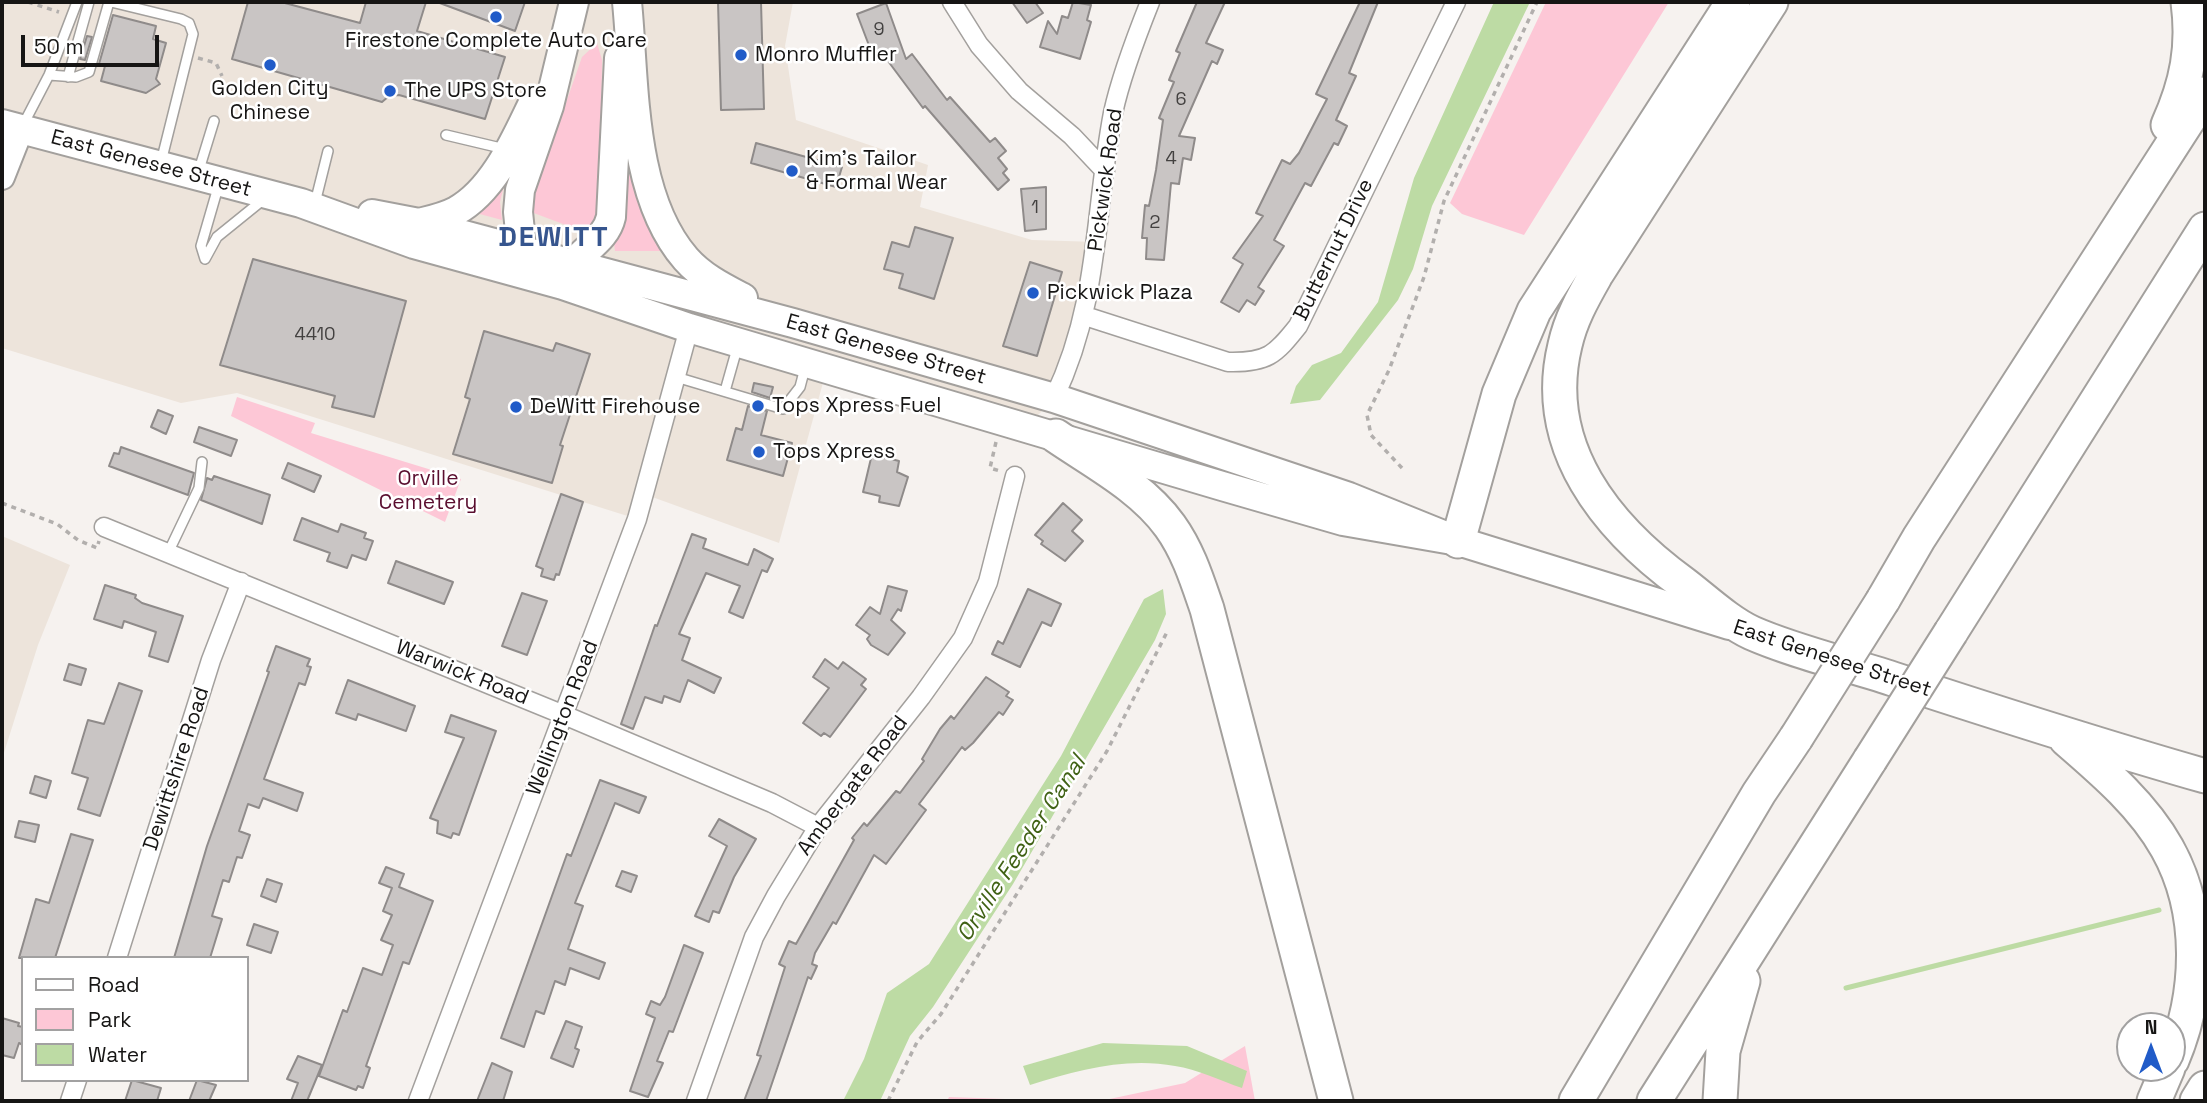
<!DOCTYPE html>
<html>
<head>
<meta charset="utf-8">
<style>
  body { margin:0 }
  #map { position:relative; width:2207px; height:1103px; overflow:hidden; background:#f6f2ef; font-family:"Space Grotesk",sans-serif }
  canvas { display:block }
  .frame { position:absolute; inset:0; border:4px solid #161514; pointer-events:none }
  .legend { position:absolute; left:21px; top:956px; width:228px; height:126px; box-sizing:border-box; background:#fff; border:2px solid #a2a1a1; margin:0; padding:9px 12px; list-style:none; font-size:21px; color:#161514 }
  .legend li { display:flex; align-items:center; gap:14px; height:35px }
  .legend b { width:35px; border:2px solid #a2a1a1 }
  .north { position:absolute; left:2116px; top:1012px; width:70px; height:70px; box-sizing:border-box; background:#fff; border:2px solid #a2a1a1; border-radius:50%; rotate:0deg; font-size:19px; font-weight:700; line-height:28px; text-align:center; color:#161514 }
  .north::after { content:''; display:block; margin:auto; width:24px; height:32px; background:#205bc8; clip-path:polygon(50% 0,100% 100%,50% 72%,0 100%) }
  .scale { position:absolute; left:21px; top:35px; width:138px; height:32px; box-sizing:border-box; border:4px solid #161514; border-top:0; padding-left:9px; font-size:21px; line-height:24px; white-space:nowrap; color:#161514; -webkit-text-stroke:5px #fff; paint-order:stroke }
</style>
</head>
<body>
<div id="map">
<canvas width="2207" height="1103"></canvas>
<div class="frame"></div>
<ul class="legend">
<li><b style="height:9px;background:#fff"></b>Road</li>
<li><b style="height:19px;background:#fdc7d6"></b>Park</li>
<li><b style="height:19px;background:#bddba4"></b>Water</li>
</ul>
<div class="north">N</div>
<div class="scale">50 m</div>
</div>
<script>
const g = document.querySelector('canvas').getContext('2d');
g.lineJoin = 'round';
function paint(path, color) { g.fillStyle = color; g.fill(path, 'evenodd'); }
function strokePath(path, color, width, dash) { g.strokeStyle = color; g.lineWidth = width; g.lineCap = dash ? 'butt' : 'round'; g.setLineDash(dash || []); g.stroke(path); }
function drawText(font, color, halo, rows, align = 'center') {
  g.font = font + ' "Space Grotesk",sans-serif'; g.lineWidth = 5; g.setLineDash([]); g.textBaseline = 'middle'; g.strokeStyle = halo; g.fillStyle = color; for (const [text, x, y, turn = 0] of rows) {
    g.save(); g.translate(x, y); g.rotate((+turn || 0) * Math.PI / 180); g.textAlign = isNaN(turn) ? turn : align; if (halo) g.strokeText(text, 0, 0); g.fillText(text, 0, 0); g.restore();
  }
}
paint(new Path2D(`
  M2,2H793L785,46L796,120L928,165L920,207L1032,240L1098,242L1054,398L1027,427L827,368L779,543L644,494L637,519L237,393L181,403L2,348Z
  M2,536L70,565L38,645L2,759Z`), '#ede4db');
paint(new Path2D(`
  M1546,2H1669L1524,235L1462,214L1450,203Z
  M597,43L602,60L600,207L590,234L531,212L532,200L582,57Z
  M623,172H631L643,210L661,251H615L614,243L620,228Z
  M507,173L500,202L502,220L476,213Z
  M237,397L315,423L311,433L461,479L445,522L231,416Z
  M1245,1046L1255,1101H1100L1185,1083Z
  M949,1097L1061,1101H947Z`), '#fdc7d6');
paint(new Path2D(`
  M1494,2H1530L1432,206L1413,269L1398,300L1320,400L1290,404L1296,386L1312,365L1341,353L1378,302L1414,178Z
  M1163,589L1166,614L1155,640L1013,884L933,1007L910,1036L880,1101H843L864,1059L887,993L929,964L1061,756L1144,599Z
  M1103,1043L1187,1046L1247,1071L1242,1088C1221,1081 1197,1069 1175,1066C1126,1057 1077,1070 1030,1085L1023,1066Z`), '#bddba4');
strokePath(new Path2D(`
  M1846,988L2159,910`), '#bddba4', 5);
const building = new Path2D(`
  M248,2H281L360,23L366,2H426L417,31L505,57L485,119L399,95L389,96L382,102L232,59Z
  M437,2H525L515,31Z
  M718,2H761L764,109L721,110Z
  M1012,2H1035L1043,13L1027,23Z
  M1073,2L1091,5L1087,20L1091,22L1080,59L1040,47L1048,21L1057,34L1062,16L1068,18Z
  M1197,2H1225L1206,43L1223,50L1217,64L1212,61L1179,136L1195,138L1191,160L1183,158L1179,184L1171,183L1164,260L1146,259L1147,238H1142L1145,205L1149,206L1156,170L1163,120L1159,118L1174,82L1169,80L1180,53L1176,51Z
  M1360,2H1378L1349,73L1356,76L1336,120L1347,126L1338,145L1334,143L1311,186L1305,183L1274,240L1284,246L1258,287L1264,291L1255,305L1247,300L1239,312L1221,302L1243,264L1233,258L1263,216L1256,213L1282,160L1290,164L1299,153L1327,99L1316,94Z
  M886,3L906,59L912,54L947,100L950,97L990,142L995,138L1006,151L998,158L1007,169L1003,173L1009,180L998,190L925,106L923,108L882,53L873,56L857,14Z
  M113,15L156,26L153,39L166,43L156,79L160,84L146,93L101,81L105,66L99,64Z
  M87,36L92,37L85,60L80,59Z
  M756,143L842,167L836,187L751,163Z
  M1046,187V229L1025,231L1021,189Z
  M915,227L953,238L934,299L899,288L903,274L884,269L892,242L909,247Z
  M253,259L406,301L374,417L332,407L335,396L220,365Z
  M1030,262L1062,272L1037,356L1003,346Z
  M484,331L553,351L556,343L590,354L560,445L563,446L552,483L453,454L470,399L465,397Z
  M754,383L773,387L770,398L752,392Z
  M748,406L767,411L761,435L792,443L783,476L727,460L736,428L742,430Z
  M158,410L173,416L166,434L151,427Z
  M199,427L237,440L231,456L194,442Z
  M121,447L194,473L188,495L109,466L114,453L119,454Z
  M872,454L899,461L897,472L908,477L899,506L879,502L880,496L863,492Z
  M288,463L321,476L314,492L282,478Z
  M214,476L270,495L262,524L201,500L207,478L212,480Z
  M561,494L583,502L559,575L556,574L554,580L541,576L543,569L536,566Z
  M1063,503L1082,520L1072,531L1083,541L1065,561L1041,544L1043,541L1035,535Z
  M302,518L338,532L341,524L366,533L364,538L373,541L366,560L352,555L347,568L327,561L330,553L294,540Z
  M692,534L706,539L703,548L748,565L754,549L773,559L767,572L762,570L743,618L729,612L740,586L706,573L679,634L690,638L682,660L721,678L714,693L688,680L680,702L664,696L662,703L645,697L633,729L621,724L655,625L657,626Z
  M396,561L453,582L444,604L388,583Z
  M105,585L136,595L135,598L142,603L183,616L168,662L149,656L156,632L124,621L122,628L94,619Z
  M888,586L907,591L901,611L898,609L891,620L905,633L888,655L871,645L867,639L870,635L856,625L870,607L880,614Z
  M1028,589L1061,604L1051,626L1042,622L1020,667L992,654L998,641L1003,644Z
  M522,593L547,601L527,655L502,646Z
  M276,646L310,659L307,666L311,667L305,685L299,683L264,779L303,793L297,811L263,798L259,808L248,804L239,831L250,835L242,858L237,857L229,882L223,880L212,916L222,919L210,958H174L207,846L269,672L267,671Z
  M825,659L838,669L843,662L866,679L861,685L866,689L830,737L824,733L821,736L803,723L829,688L813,677Z
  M69,664L86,669L81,685L64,680Z
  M986,677L1009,692L1006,696L1013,700L1003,715L999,712L973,743L965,750L962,747L919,804L926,810L886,864L874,855L836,924L833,922L815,953L812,964L817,966L811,979L808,977L766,1101H744L761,1056L757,1055L785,967L779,964L789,941L796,944L854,840L852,838L864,823L867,826L896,791L900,793L924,761L922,759L940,729L951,716L954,719Z
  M348,680L415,706L406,731L358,714L356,720L336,713Z
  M119,683L142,691L100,816L78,809L88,778L72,773L88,720L104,724Z
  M451,715L496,731L459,835L453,833L451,838L437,833L438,821L430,818L464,738L445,732Z
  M35,776L51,781L46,798L30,793Z
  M600,780L646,797L639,813L615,803L575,903L583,906L568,949L605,963L599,979L570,968L565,985L555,981L544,1014L536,1011L524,1047L501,1038L567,854L571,856Z
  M719,819L756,839L734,877L719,913L713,911L709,922L695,916L727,846L709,836Z
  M19,821L39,825L35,842L15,837Z
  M71,834L93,840L55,958H19L36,899L49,903Z
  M386,867L404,874L399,887L433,901L409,964L403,962L366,1066L370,1068L363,1088L358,1086L356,1090L319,1076L343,1010L347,1012L363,968L382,975L393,945L381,940L392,915L383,911L392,888L379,883Z
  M622,871L637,876L631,892L616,886Z
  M267,879L282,884L276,902L261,896Z
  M254,924L278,932L271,953L247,945Z
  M684,945L703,953L673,1032L669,1031L657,1061L663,1063L648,1097L630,1091L655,1018L646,1014L651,1001L660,1005L665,997Z
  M2,1018L19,1023L18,1026L23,1027V1045L19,1043L14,1058L2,1055Z
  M566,1021L582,1027L575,1048L579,1050L573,1067L551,1058Z
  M298,1056L322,1065L307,1101H291L298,1083L287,1079Z
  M492,1063L512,1072L503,1101H477Z
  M132,1080L161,1088L157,1101H125Z
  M197,1080L216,1085L209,1101H189Z`);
paint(building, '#c9c5c4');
strokePath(building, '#8f8b8a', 2);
const lane = new Path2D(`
  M111,2L181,19L189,23L193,34L161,162
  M49,75L76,77L89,72L109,2
  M68,77L89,2
  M23,125L49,75L77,2
  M446,135L505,149
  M198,173L214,121
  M315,203L328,151
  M205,259L217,237L264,199
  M205,259L201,246L219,184
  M676,377L783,409L800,387L805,368
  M725,391L738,345
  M168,553L199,488L202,462`);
const street = new Path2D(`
  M952,2L979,45L1019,91L1072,136L1105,171
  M1085,316L1228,362C1267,363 1275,355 1298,326L1456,2
  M1054,398C1100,302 1094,213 1113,113C1121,76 1136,37 1150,2
  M104,527L564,715L772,803L818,827
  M117,958L211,660L241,582
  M70,1101L77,1080
  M418,1101L637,519L689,328
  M696,1101L754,937L776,896L818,827L921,697L963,638L988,582L1015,476`);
const secondary = new Path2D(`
  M2,177L21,129`);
const primary = new Path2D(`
  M627,2C635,82 630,195 686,259C702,277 722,287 743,298
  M2,124L301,203L414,244L563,285L689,328L1222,486L1343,521L1458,541
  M372,214L419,223L793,323L1054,398L1349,497L1458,541L1729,625
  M419,223C431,220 445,217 456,211C494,190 515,140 533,103
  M517,266L522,251L518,212L520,190L549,106L574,2
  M565,279C574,252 605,244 611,217L619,58`);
const highway = new Path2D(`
  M1771,2L1597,273C1584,296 1571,318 1565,345C1540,447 1607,528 1684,584C1705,600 1728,622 1752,633C1795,652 1848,664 1893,679C1997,713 2100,746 2205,776
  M2168,125C2187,83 2194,47 2188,2
  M1056,436C1094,462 1142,487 1170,526C1188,551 1197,580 1207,609L1336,1101
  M1458,541L1499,394L1534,311L1733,2
  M1883,600L1919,538L2205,94
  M1951,632L2205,229
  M2066,739C2103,771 2143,805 2167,848C2203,912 2200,994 2172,1060
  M1576,1101L1759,793L1796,738
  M1654,1101L1870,760
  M1720,1101L1723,1051L1743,981
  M2154,1101L2168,1068
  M2197,1101L2205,1088`);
strokePath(lane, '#a3a09d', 12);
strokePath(street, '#a3a09d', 21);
strokePath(secondary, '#a3a09d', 28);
strokePath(primary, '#a3a09d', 32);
strokePath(highway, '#a3a09d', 37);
strokePath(new Path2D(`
  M28,2L59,12
  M198,58L216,63L222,76
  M996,442L990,468L1000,471
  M1402,468L1371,435L1367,415L1389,370L1424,277L1444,201L1537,2
  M2,503L57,524L78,540L97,548L99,541
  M888,1101L917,1042L941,1014L1107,751L1167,632`), '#b2afad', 3.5, [5, 5]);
strokePath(lane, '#fff', 9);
strokePath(street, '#fff', 18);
strokePath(secondary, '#fff', 24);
strokePath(primary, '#fff', 28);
strokePath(highway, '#fff', 33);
const highwayBridge = new Path2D(`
  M1796,738L1883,600
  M1870,760L1951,632`);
strokePath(highwayBridge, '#a3a09d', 37, []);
strokePath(highwayBridge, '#fff', 33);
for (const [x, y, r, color] of [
  [496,17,7,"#205bc8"],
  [741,55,7,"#205bc8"],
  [270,65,7,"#205bc8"],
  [390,91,7,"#205bc8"],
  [792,171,7,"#205bc8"],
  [1033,293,7,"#205bc8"],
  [758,406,7,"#205bc8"],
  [516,407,7,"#205bc8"],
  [759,452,7,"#205bc8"]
]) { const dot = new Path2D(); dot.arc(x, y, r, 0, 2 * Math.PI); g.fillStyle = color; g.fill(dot); strokePath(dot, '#fff', 2.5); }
drawText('18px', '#434140', null, [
  ["9",879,30],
  ["6",1181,100],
  ["4",1171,159],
  ["1",1035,208],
  ["2",1155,223],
  ["4410",315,335]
]);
drawText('21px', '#161514', '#fff', [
  ["Firestone Complete Auto Care",496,41,"center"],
  ["Monro Muffler",755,55],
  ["Golden City",270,89,"center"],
  ["Chinese",270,113,"center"],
  ["The UPS Store",404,91],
  ["Kim's Tailor",806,159],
  ["& Formal Wear",806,183],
  ["Pickwick Plaza",1047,293],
  ["Tops Xpress Fuel",772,406],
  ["DeWitt Firehouse",530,407],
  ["Tops Xpress",773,452]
], 'left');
drawText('21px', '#161514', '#fff', [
  ["East Genesee Street",151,164,15],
  ["Pickwick Road",1106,180,-82],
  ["Butternut Drive",1334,250,-64],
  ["East Genesee Street",886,350,16],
  ["East Genesee Street",1832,659,18],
  ["Warwick Road",462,673,22],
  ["Wellington Road",563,718,-69],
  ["Dewittshire Road",177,769,-72],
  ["Ambergate Road",853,786,-53]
]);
drawText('21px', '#5a0e2f', '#fff', [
  ["Orville",428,479],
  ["Cemetery",428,503]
]);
drawText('italic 23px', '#406215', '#fff', [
  ["Orville Feeder Canal",1022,849,-57]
]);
g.letterSpacing = '2px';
drawText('bold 28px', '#36558e', '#fff', [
  ["DEWITT",554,238]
]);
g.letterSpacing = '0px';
</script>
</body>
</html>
